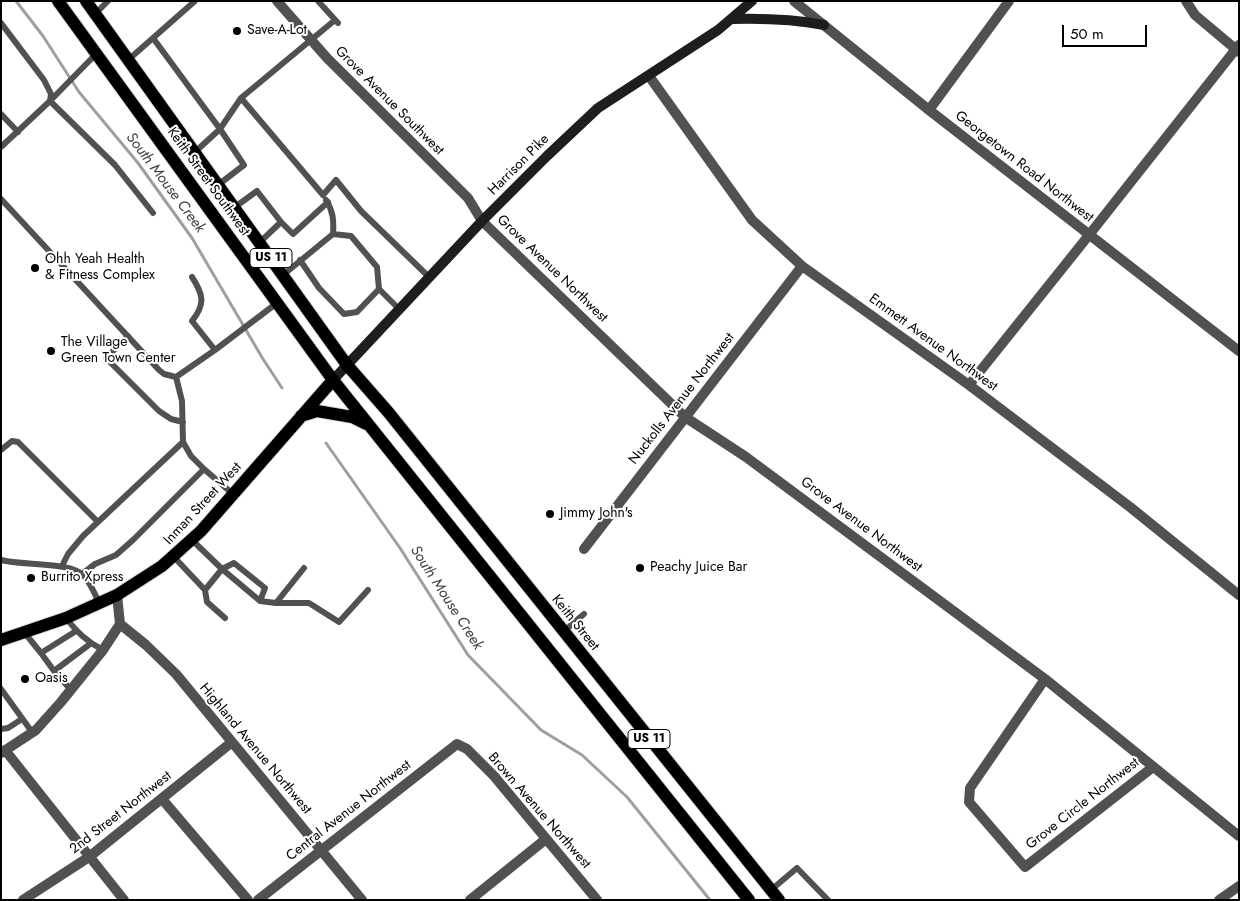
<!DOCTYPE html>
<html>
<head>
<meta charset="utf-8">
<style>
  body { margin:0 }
  #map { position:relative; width:1240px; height:901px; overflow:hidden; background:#fff; font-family:Jost,sans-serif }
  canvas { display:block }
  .frame { position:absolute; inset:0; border:2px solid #000; pointer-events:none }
  .scale { position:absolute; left:1062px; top:25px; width:85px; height:22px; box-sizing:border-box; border:2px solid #000; border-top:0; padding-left:6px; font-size:15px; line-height:18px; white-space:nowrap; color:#000; -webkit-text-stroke:4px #fff; paint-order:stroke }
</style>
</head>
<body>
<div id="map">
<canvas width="1240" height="901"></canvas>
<div class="frame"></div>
<div class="scale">50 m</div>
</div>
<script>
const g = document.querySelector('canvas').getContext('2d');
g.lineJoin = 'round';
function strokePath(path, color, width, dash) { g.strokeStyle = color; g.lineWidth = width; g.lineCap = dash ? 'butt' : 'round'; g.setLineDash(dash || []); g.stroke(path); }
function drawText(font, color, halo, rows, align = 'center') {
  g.font = font + ' Jost,sans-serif'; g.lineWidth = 4; g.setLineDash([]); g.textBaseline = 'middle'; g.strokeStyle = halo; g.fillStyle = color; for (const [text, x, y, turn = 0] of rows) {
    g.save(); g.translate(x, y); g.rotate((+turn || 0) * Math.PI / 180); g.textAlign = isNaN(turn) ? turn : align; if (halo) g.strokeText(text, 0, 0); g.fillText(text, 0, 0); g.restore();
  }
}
strokePath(new Path2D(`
  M16,1L43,36L79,92L138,163L192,238L263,359L282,388
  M326,443L400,548L468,655L541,730L582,755L627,797L710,900`), '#9f9f9f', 3);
const primary = new Path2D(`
  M58,1L333,380L749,900
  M86,1L347,365L389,413L779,900
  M301,416L317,411L352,417L366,424
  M1,640L66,618L117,595L162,566L201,531L333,380`);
strokePath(primary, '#dbdbdb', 14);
strokePath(new Path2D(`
  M195,1L153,38L220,129L244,165L218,185
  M318,1L338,23
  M95,14L108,1
  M1,23L44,80L51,94L50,101
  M128,60L153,38
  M241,98L323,195L336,180L361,211L429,277
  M50,101L96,54
  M1,114L18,132
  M1,147L50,101L115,165L153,213
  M195,152L220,129L241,98L335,20
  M1,199L159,370L164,374L176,377L215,350L192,321C206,304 203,294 192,277
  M326,200C333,211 334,220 333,234
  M235,207L257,191L281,222
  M260,242L281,222L293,234L328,202
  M300,260L319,288L344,314L357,312L379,289L399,309
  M283,275L333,234L351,236L377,267L379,289
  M128,336L106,358L159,411L171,419L183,422
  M215,350L277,303
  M176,377L182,401L183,442L191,456L204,469
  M1,450L12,441L18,442L98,522
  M192,540L222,569L260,601L276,603L304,568
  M174,557L205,590L222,569L234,563L265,588L260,601
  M1,560C23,566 70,561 84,576C91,584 95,594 99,603
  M62,566L68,554L83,536L183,442
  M82,574L95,564L116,555L133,540L204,469L234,495
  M205,590L207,602L225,618
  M276,603H309L339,622L368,590
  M66,618C77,632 87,642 103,650
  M24,632L41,653L76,631
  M563,632L584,614
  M41,653L54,671L90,644
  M54,671L71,690
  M1,689L32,732
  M1,729L8,728L22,719
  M771,890L797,868L828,900`), '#515151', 6);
strokePath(new Path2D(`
  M277,1L327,58L468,198L482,221L685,417L746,457L1045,679L1239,836
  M1186,1L1195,15L1239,52
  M649,76L752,220L802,266L969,385L1130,507L1239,595
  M929,110L1009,1
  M969,385L1089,235L1239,45
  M584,549L802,266
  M120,624L146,645L176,674L362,900
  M1045,679L970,788L969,802L1025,867L1153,767
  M5,750L124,900
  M1,753L36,730L61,702L103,650L120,624L117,595
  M162,799L248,900
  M23,900L89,857L232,742
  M258,900L457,744L467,749L494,776L597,900
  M470,900L546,839
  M1219,900L1239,886`), '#515151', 10);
strokePath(new Path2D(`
  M794,1L929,110L1239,351`), '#515151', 10);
strokePath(new Path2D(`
  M731,19C763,18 793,19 824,25
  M333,380L482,221L547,156L598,108L718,30L752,1`), '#1e1e1e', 10);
strokePath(primary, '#000', 12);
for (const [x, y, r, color] of [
  [237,31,5,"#000"],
  [35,268,5,"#000"],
  [51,351,5,"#000"],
  [550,514,5,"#000"],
  [640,568,5,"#000"],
  [31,578,5,"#000"],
  [25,679,5,"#000"]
]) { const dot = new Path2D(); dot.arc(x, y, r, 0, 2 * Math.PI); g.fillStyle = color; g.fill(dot); strokePath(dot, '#fff', 2); }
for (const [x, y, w] of [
  [271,258,42],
  [649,739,42]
]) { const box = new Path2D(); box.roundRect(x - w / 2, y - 9.5, w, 19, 4); g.fillStyle = '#fff'; g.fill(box); strokePath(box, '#000', 1); }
drawText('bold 12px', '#000', null, [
  ["US 11",271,258],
  ["US 11",649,739]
]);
drawText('14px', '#000', '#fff', [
  ["Save-A-Lot",247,31],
  ["Ohh Yeah Health",45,260],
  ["& Fitness Complex",45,276],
  ["The Village",61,343],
  ["Green Town Center",61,359],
  ["Jimmy John's",560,514],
  ["Peachy Juice Bar",650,568],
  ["Burrito Xpress",41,578],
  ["Oasis",35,679]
], 'left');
drawText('14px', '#000', '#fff', [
  ["Grove Avenue Southwest",389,101,45],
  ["Harrison Pike",519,165,-45],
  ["Georgetown Road Northwest",1024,167,38],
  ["Keith Street Southwest",208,182,54],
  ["Grove Avenue Northwest",552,269,44],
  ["Emmett Avenue Northwest",933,343,36],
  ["Nuckolls Avenue Northwest",682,399,-52],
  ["Inman Street West",203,504,-47],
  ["Grove Avenue Northwest",861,525,37],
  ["Keith Street",575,623,51],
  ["Highland Avenue Northwest",255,749,50],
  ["Grove Circle Northwest",1083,804,-38],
  ["Central Avenue Northwest",349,811,-38],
  ["Brown Avenue Northwest",539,811,49],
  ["2nd Street Northwest",121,813,-38]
]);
drawText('italic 15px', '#404040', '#fff', [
  ["South Mouse Creek",165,183,53],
  ["South Mouse Creek",446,598,57]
]);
</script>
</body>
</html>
